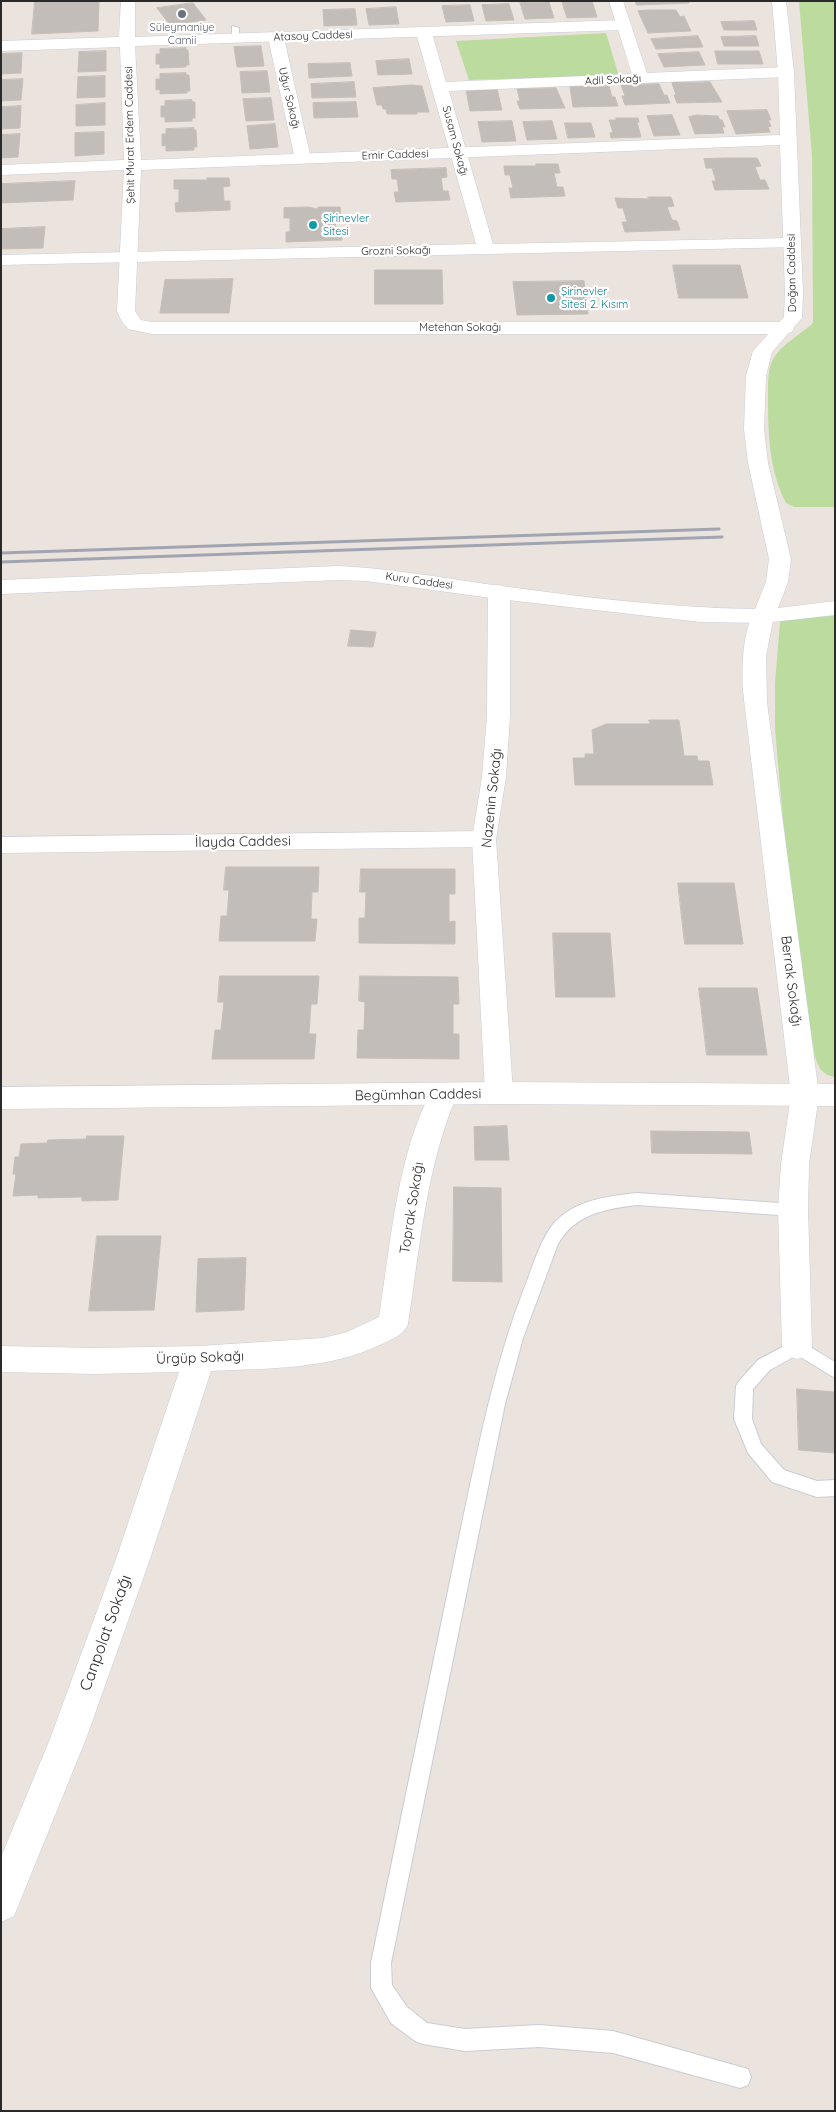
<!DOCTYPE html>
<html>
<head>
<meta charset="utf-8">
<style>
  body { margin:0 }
  #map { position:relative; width:836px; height:2112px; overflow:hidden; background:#ebe3dd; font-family:Quicksand,sans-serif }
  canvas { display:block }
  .frame { position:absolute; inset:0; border:2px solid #2a2a2a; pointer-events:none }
</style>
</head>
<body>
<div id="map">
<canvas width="836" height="2112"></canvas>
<div class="frame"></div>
</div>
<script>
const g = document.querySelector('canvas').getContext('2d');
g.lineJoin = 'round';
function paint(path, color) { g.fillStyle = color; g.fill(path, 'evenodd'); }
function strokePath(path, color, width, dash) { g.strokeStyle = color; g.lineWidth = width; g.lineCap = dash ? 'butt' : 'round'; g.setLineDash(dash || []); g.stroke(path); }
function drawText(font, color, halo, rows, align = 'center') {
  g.font = font + ' Quicksand,sans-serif'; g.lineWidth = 4.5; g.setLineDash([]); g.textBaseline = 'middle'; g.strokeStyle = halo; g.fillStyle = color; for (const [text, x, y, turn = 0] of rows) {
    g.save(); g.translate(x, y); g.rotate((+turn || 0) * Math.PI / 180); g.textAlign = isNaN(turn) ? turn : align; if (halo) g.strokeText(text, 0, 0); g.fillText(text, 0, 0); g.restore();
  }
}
paint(new Path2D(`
  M799,1H835V507H794L786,503C769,470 768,434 768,397C768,385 767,370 773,359C781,345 801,334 813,323L812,156Z
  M606,33L619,76L469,80L456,41Z
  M835,616V1077C822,1075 819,1068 815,1057L790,899L775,729V683L780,622C796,615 817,616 835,616Z`), '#bcdc9f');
const building = new Path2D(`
  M35,1H99L98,31L32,34Z
  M592,1L597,17L567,18L562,2Z
  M635,1H689V3L637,5Z
  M549,2L554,18L525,19L520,3Z
  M193,3L206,20L170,25L157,8Z
  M509,4L514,20L486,21L482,5Z
  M470,5L474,21L446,22L442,6Z
  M396,7L399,24L369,25L366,9Z
  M355,9L357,25L324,26L323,10Z
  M650,10H676L680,17L684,16L691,31L648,33L638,11Z
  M754,21L757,30H724L721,22Z
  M698,36L703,47L656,49L651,39Z
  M756,36L759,46H724L721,37Z
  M261,46L264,66L237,67L234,47Z
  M186,48V50H188L189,65H186V67L160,68V64H156V54H160V49Z
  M106,51V71L78,72L79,52Z
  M715,51H759L763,64H718Z
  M699,52L705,65L664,67L658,54Z
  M22,53L21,73L1,74V54Z
  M409,59L412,74L378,75L376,61Z
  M350,63L352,76L309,78L308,64Z
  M267,71L270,92L242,93L240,72Z
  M186,73V75H189L190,91H187V93L160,94V89L156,90V79H160V74Z
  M105,76V97L77,98L78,77Z
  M23,79L21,100L1,101V80Z
  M354,82L356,97L312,98L311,84Z
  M710,82L722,102L677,103L674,95H676L672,83Z
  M659,84L664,95H667L670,103L625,105L622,96H625L621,85Z
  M412,85L422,86L429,112H417V114H387L386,109H383L382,105H377L373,88Z
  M609,86L612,97H615L618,106L573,107L570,87Z
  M556,88L565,108L520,109L517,101H520L517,89Z
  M497,89L502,110L470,111L466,90Z
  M271,98L274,120L246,121L243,99Z
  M192,100V102H195V118H192V121L165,122V117H161V106H165V101Z
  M356,102L358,117L314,118L313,103Z
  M105,103V125L76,126V105Z
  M21,106L20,128L1,129V107Z
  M767,110L771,120H768L771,126L768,127L770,132L736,134L727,111Z
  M672,115L680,135L654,136L647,116Z
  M697,115L718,116L720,120H722L725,127H722L724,133L695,134L689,117Z
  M616,118H638L639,122H637L641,137L611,138L610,133L613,132L609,120H616Z
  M512,121L516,141L482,142L478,122Z
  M552,121L557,139L527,140L523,122Z
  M565,123H591L595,137L568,138Z
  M275,124L278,147L250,149L247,126Z
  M194,128V130H196L197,147H194V150L166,151V145L162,146V134H166V129Z
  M104,132V154L75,156V133Z
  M20,134L18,157L1,158V135Z
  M726,158H757L761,166L755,167L760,180H765L769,189L715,190L712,181H716L712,168H706L704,159Z
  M536,164H558L560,173H554L557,187H563L565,196L511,198L509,188H513L510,175H505L504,166H536Z
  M446,168L447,177L441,178L443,191H448L450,200L396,202L394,192H399L397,179H392L391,170Z
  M207,178H229L230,186L223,187L224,201H230V210L176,212L175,203L179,202V189H174V180H207Z
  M75,181L73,200L1,203L2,184Z
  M648,197H671L674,206L667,207L672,220L677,221L680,230L625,232L622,222H627L623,208H618L615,198L649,199Z
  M308,207L318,209V207H340L341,216L335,217L336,231H341L342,240L286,242V232H290V218H284V208Z
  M45,227L43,248L1,249V229Z
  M673,265H740L748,298H679Z
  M375,270H442L443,304H375Z
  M233,279L229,313H160L165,280Z
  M584,281L588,314L517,315L513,282Z
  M351,630L376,632L373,647L348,646Z
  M649,720H679L684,756H697L698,761H709L713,785H575L573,758H585V754H594L592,730L606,724H650Z
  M226,867H319L318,892H312L311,919H317L315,941H219L221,916H227L229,890H224Z
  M361,869H455V894H449V922L455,921V944L359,943V918H365L366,892H360Z
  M678,883H734L743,944H685Z
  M553,933H610L615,997H556Z
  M220,976H319L317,1004H311L309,1034H316L314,1059H212L215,1030H221L224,1002H218Z
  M360,976L458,977L459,1004H453V1034H459V1059L357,1058L358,1030H364L365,1002L359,1001Z
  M699,988H757L767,1055H707Z
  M507,1126L509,1160H475L474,1127Z
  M651,1131L749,1132L752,1154L652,1153Z
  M87,1136H124L118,1200L82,1201V1197L38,1198V1195L13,1196L16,1174H13L15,1157H19L21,1144L47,1143L48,1140L86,1139Z
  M454,1187L501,1188L502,1282L453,1281Z
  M97,1236H161L154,1310L89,1311Z
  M246,1258L244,1310L196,1312L198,1259Z
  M797,1389L835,1392V1453L799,1450Z`);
paint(building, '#c3bdba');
strokePath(building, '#c6bfb7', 1);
const service = new Path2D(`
  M232,26L239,28V41L232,39Z
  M637,1193L793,1204L799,1206L801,1210L799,1214L793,1216L637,1205C605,1209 575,1214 558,1244L523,1338L505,1404L391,1963L392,1985L407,2007L427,2023L465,2029L539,2025L613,2031L748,2069L751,2077L748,2085L740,2088L613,2053L539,2047L465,2051L423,2044L415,2041L391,2023L371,1988V1963C400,1823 429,1683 458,1542C477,1454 493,1366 527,1281C534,1262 541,1239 554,1223C575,1200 608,1196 637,1193Z
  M797,1339L835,1362V1378L797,1355L770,1370L753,1389L752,1419L761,1444L784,1470L817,1481L835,1480V1496L817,1497L772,1482L748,1453L734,1419L736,1386L739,1381L758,1360Z`);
const minor = new Path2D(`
  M609,1H623L647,73L786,67L792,69L794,72L792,75L786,77L449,91L493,244L791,238L797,239L800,243L797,247L1,265V255L476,244L416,33L419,30H429L432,33L446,82L632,74Z
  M276,33L281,35L284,38L311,159L309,163H297L295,159L268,38L271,35Z
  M135,319L152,322H785L792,324L794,328L792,332L785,334H152L128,329L126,325L128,321Z
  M499,585L507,587L510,592V716L506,777L496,839L513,1093L509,1100L499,1104L489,1100L485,1093L472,839L482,777L487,716L488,592L491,587Z
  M763,609L771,611L774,616L766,656L767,702L819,1095L809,1164L808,1210L812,1346L808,1355L797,1359L786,1355L782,1346L778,1210L781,1164L791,1095L743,691C742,668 742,631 755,611Z
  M443,1084L453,1088L457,1095C426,1167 420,1247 408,1324C403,1336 393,1338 382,1344C328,1370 269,1368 211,1371L150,1559L86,1739L14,1916L1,1922V1857L50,1739L116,1559L179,1372L94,1374L1,1372V1346L94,1348L199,1346L323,1338L347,1332L379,1317C391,1242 397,1154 433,1088Z`);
const tertiary = new Path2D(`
  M121,1H135V37L624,20L629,22L632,25L629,28L624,30L135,46L141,160L780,135L778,72L772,1H786L794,72L803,293L802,318L772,352L766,376L764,429L768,463L791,559L788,582L778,608L835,601V615L763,623L701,622L499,599L366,581L338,580L1,594V580L338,566C387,568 437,577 486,584C575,596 665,608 755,609L766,582L769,559L748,463L744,429L746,376L753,351L784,317L785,293L780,145L141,170L135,311L144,325L142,329C127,333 122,323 117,311L124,170L1,175V165L124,160L120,47L1,51V41L119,37Z
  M484,831L493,833L496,839L493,845L484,847L1,853V837Z
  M499,1082L835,1084V1106L499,1104L1,1109V1087Z`);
strokePath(service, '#c9cdd6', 2);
strokePath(minor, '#c9cdd6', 1);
strokePath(tertiary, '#c9cdd6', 1);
paint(service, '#fff');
paint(minor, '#fff');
paint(tertiary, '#fff');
strokePath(new Path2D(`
  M1,553L719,529
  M1,562L722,537`), '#a1a5b2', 3);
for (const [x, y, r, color] of [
  [182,14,5,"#6b7280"],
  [313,225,5,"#0f9aa8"],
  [551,298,5,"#0f9aa8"]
]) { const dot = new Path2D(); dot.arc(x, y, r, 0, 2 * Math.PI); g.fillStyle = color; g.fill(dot); strokePath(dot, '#fff', 2); }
drawText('11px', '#5b616d', '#fff', [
  ["Süleymaniye",182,28],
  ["Camii",182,41]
]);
drawText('11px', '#2a2a2a', '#fff', [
  ["Atasoy Caddesi",313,36,-2],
  ["Adil Sokağı",613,80,-3],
  ["Uğur Sokağı",289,98,77],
  ["Şehit Murat Erdem Caddesi",130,135,-91],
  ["Susam Sokağı",455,141,75],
  ["Emir Caddesi",395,155,-2],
  ["Grozni Sokağı",396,251,-1],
  ["Doğan Caddesi",792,273,-91],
  ["Metehan Sokağı",460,328],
  ["Kuru Caddesi",419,581,8]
]);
drawText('11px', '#0d838f', '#fff', [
  ["Şirinevler",323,219],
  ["Sitesi",323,232],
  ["Şirinevler",561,292],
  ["Sitesi 2. Kısım",561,305]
], 'left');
drawText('14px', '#2a2a2a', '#fff', [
  ["Nazenin Sokağı",492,798,-84],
  ["İlayda Caddesi",243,842,-1],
  ["Berrak Sokağı",791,981,83],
  ["Begümhan Caddesi",418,1095,-1],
  ["Toprak Sokağı",412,1208,-81],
  ["Ürgüp Sokağı",200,1358,-2]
]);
drawText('16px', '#2a2a2a', '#fff', [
  ["Canpolat Sokağı",106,1633,-70]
]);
</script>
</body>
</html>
